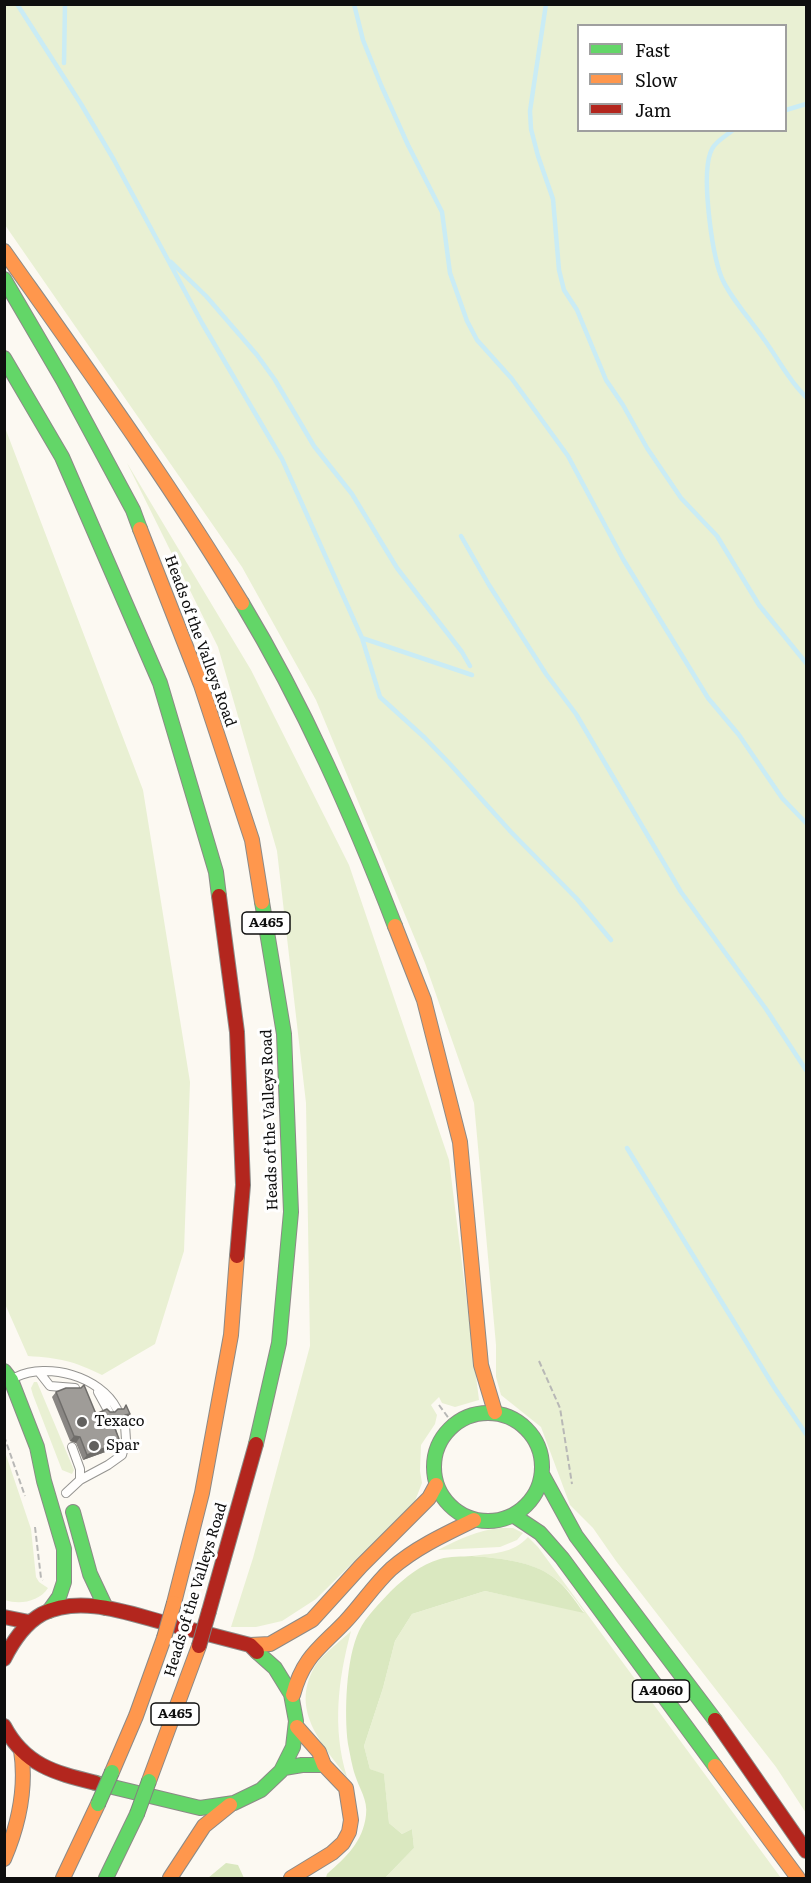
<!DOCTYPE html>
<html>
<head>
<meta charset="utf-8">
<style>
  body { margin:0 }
  #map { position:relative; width:811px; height:1883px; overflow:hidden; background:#fcf9f2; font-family:Literata,serif }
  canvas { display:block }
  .frame { position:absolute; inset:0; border:6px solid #0e0e0e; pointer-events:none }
  .legend { position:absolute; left:577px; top:24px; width:210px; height:108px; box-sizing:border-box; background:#fff; border:2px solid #9f9f9f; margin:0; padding:8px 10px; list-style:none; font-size:18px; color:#0e0e0e }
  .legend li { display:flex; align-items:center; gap:12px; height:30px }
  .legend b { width:30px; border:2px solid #9f9f9f }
</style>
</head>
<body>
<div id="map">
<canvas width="811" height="1883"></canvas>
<div class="frame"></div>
<ul class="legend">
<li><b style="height:8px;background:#63d668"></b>Fast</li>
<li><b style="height:8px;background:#ff974d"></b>Slow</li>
<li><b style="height:8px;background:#b3261e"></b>Jam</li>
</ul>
</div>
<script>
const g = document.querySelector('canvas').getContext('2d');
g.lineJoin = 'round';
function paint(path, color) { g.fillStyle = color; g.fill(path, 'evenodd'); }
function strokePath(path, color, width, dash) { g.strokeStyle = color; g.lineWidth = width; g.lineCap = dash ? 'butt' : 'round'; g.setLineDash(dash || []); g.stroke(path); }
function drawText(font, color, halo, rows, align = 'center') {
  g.font = font + ' Literata,serif'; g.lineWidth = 6; g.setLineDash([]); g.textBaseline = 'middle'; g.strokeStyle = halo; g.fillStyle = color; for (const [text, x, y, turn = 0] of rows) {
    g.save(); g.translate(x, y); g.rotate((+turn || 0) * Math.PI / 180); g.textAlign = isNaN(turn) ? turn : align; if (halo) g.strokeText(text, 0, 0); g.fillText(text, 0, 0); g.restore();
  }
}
paint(new Path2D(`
  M4,5H806V1813L776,1767L616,1561L593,1528L570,1505L541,1427L501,1395L496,1377V1345L474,1103L425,963L316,700L242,567L5,225ZM578,26H786V130H578Z
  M4,425L143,790L190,1082L184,1251L155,1344L102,1375C74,1361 59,1358 28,1356L5,1304Z
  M127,463L251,670L349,865L449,1160L479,1400L455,1407L442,1403L439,1397L431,1405L437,1415L435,1424L421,1445L420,1471L422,1483L415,1501L316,1599L282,1621L256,1627H231L253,1558L310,1346L306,1103L277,851L218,647Z
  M34,1382H37L74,1470L72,1474L62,1470L33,1395L31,1388Z
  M4,1449L31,1529L36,1577L39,1582L48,1588C39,1602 19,1605 5,1600Z
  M501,1528H513L523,1533L517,1540L500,1547L438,1550C459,1539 478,1530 501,1528Z
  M528,1537L538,1547L781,1878H385L414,1848L412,1829L402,1834L389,1823L384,1775L370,1769L364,1746L383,1688L395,1641L412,1614L485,1591L584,1612C576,1600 565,1585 553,1577C531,1561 498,1558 472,1556C493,1553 513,1554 528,1537Z
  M351,1631C338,1680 332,1728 347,1777C323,1745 290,1711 314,1668C320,1656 341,1641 351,1631Z`), '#e9f0d3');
paint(new Path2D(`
  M472,1556C498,1558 532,1561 553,1577C566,1586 575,1601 584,1613L485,1591L412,1614L395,1641L383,1688L364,1746L370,1769L384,1774L389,1823L402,1834L412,1829L414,1848L385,1878H326L327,1874C346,1857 363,1842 366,1815C368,1800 359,1788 355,1775C352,1766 350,1754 348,1744C344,1714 346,1658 359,1631C366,1616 380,1603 391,1591C406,1577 420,1565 440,1559C450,1556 462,1557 472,1556Z
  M226,1863L238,1865L244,1878H208Z`), '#dae8c0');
strokePath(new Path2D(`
  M17,4L81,104L114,160L202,323L282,459L362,638L380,697L425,738L450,764L511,832L577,899L611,940
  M354,4L363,40L381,85L408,145L442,212L450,273L467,321L477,340L512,379L568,456L623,559L708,698L739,735L782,798L806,823
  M546,4L534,84L530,111L531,129L538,156L553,199L559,270L564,290L577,310L606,380L623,405L647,448L681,498L717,536L759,605L806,663
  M64,63L65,4
  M786,110L806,104
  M733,130C726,136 716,141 712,149C700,171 712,252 721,276C728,295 751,320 763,338C778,358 788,380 806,397
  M171,262L206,296L257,355L275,380L314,446L352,494L397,568L462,652L470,666
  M461,536L489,585L546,674L576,714L681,892L766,1009L806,1070
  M362,638L472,675
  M627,1148L774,1387L806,1434`), '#caecf5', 4.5);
const lane = new Path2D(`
  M39,1372L50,1386L75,1388
  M16,1377C48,1362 100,1376 117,1409
  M98,1392L109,1412
  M72,1447L80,1469V1480
  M66,1493L80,1480L108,1465L122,1455L126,1440L125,1425`);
const fast = new Path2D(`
  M4,279L63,380L133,510L140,529
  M4,358L62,457L160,683L216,872L219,896
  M242,603C304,706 352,815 395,926
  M4,1371L11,1380L37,1447L44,1481L64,1549V1582L59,1597L49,1611
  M434 1467a54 54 0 1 1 108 0a54 54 0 1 1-108 0Z
  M256,1444L279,1343L291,1212L284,1034L262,902
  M542,1474L576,1536L715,1720
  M73,1512L90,1574L106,1608
  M513,1515L540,1533L562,1558L715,1766
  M284,1768L302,1765H324
  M96,1783L200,1808L234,1803L261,1790L281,1771L293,1747L296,1721L291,1694L275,1668L257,1652
  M106,1878L137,1814`);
const slow = new Path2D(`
  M4,251C86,367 169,482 242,603
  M140,529L201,685L252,840L262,902
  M395,926L424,1000L460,1142L481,1365L495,1412
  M174,1603L202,1493L231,1335L237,1256
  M250,1645L270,1644L312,1620L361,1566L429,1498L436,1485
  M293,1695C303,1657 320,1648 345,1622C361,1605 374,1585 391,1569C415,1548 445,1534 474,1520
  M715,1766L798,1878
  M112,1772L136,1716L164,1638
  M149,1781L199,1646
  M4,1859C19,1824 27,1789 21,1750
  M63,1878L98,1804
  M170,1878L204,1826L230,1805
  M291,1878L332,1853L343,1843L349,1832L351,1820L346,1788L324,1765L319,1752L297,1727`);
const jam = new Path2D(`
  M219,896L237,1032L243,1185L237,1256
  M209,1611L256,1444
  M4,1617L29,1622
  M4,1659C13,1641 24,1624 42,1614C81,1594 130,1614 169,1624C196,1631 223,1638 250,1645L257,1652
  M715,1720L806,1851
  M4,1726C25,1766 56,1773 96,1783`);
strokePath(lane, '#959491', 10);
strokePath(fast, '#8c8a87', 16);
strokePath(slow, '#8c8a87', 16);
strokePath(jam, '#8c8a87', 16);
strokePath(new Path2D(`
  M539,1361L560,1408L572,1484
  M439,1405L453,1424
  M4,1436L25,1496
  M35,1527L41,1578L43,1580`), '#b8b8b6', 2, [6, 3]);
strokePath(lane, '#fffefd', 8);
strokePath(fast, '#63d668', 14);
strokePath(slow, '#ff974d', 14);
strokePath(jam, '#b3261e', 14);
const fastBridge = new Path2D(`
  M98,1804L112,1772
  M137,1814L149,1781`);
const slowBridge = new Path2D(`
  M164,1638L174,1603`);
const jamBridge = new Path2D(`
  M199,1646L209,1611`);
strokePath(fastBridge, '#82817e', 16, []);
strokePath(slowBridge, '#82817e', 16, []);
strokePath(jamBridge, '#82817e', 16, []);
strokePath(fastBridge, '#63d668', 14);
strokePath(slowBridge, '#ff974d', 14);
strokePath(jamBridge, '#b3261e', 14);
paint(new Path2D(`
  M56,1392L96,1414L110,1412L130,1414L126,1419L124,1420L119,1427L116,1429L119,1439L116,1444L112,1446L108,1451L83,1460L76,1443L70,1441L52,1397Z`), '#898683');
paint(new Path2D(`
  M130,1414L126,1419L121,1420L125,1415Z
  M123,1422L119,1427L110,1431L114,1426Z
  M74,1436L80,1437L76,1443L70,1441Z
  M119,1439L116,1444L112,1446L108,1451L83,1460L87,1455L111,1442Z`), '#6f6d6a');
const building = new Path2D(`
  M84,1385L96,1414L107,1409L110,1412H115L118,1409H124L126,1405L130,1414L125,1415L123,1422L114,1426L119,1439L111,1442L112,1445L87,1455L80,1437L74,1436L56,1392L66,1388H81Z`);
paint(building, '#9f9c98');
strokePath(building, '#6f6d6a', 1.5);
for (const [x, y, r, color] of [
  [82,1422,6,"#61605e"],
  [94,1446,6,"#61605e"]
]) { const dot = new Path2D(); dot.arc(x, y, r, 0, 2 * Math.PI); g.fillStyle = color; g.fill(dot); strokePath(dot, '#fff', 2); }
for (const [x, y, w] of [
  [266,923,48],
  [661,1691,57],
  [175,1714,48]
]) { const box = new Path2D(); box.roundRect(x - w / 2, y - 11, w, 22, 4.5); g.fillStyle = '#fff'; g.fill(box); strokePath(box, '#0e0e0e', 1.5); }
drawText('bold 14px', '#0e0e0e', null, [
  ["A465",266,923],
  ["A4060",661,1691],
  ["A465",175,1714]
]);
drawText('15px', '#0e0e0e', '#fff', [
  ["Heads of the Valleys Road",200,641,70],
  ["Heads of the Valleys Road",270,1120,-92],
  ["Heads of the Valleys Road",196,1590,-73]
]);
drawText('15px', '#0e0e0e', '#fff', [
  ["Texaco",94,1422],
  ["Spar",106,1446]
], 'left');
</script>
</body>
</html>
